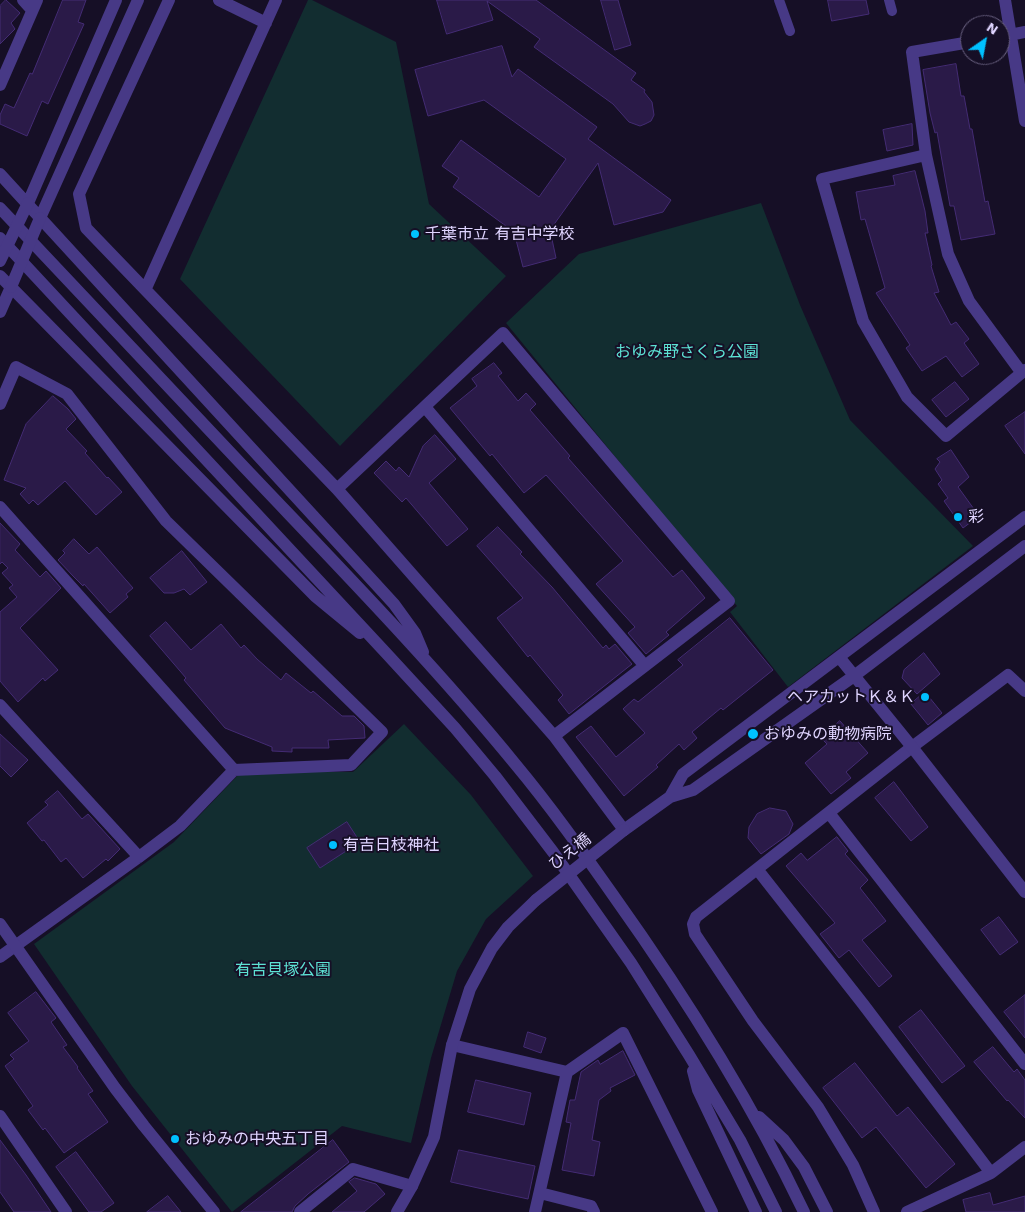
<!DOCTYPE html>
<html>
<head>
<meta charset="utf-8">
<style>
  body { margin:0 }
  #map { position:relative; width:1025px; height:1212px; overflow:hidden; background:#160f26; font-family:"Work Sans",sans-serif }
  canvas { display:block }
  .north { position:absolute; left:960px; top:15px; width:50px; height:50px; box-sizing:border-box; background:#160f26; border:1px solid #665e7d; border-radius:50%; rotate:33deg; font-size:14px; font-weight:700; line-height:20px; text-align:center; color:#dfd4ff }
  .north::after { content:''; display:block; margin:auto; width:18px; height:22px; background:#00c1ff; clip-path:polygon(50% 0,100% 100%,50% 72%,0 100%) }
</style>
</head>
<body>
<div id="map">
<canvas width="1025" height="1212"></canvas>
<div class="north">N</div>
</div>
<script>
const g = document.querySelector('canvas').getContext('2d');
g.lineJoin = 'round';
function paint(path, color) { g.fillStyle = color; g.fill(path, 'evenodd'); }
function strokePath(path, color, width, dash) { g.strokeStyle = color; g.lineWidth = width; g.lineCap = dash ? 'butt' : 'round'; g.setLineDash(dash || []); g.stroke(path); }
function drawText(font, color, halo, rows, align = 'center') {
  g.font = font + ' "Work Sans","Noto Sans JP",sans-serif'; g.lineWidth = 4; g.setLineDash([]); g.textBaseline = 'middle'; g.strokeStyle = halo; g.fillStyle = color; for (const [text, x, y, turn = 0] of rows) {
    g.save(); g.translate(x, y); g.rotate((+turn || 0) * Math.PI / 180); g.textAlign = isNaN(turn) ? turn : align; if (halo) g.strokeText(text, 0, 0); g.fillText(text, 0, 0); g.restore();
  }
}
paint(new Path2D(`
  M308,0H312L396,42L429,204L506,276L340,446L180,279Z
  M761,203L800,305L850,420L973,546L788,687L730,612L737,606L506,323L579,254Z
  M404,724L471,795L533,876L486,919L457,971L431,1058L411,1143L342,1126L232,1212L132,1086L34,944L174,842L241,772H353Z`), '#122d30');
const building = new Path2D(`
  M6,0L20,13L11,23L15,29L0,44V6Z
  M63,0H86L78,22L84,24L48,104L42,101L27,136L0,124V115L5,104L14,108L30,73L32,74Z
  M437,0H536L636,73L631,80L645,90L644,92L652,102L654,115L651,121L645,124L640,126L629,122L613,104L534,47L540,39L487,1L493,20L447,34Z
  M601,0H618L631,45L615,50Z
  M828,0H866L869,14L832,21Z
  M502,46L512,77L518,69L597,127L588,139L671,200L663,212L614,225L598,163L550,230L556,258L523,267L514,232L453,187L459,178L442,166L461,140L539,197L566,159L484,100L428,116L415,70Z
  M956,64L961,96H964L970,129H972L985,202L988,201L995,234L961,240L954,206H950L937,132L935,133L930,113L923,70Z
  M912,124L913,145L887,151L883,130Z
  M915,171L925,211L928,233H925L932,265L931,266L939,292L934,293L951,325L956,322L969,339L964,343L979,364L962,377L946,356L922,371L906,348L910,345L876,293L885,288L865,219L861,220L856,192L895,185L893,176Z
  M494,363L502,373L498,376L518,401L526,393L536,404L530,410L570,456L568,458L673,577L682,570L705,598L666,632L669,635L646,654L628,633L635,627L596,584L623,561L546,475L524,493L492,454L490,456L450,408L477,386L472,379Z
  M955,382L969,399L946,417L932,400Z
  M53,396L68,409L76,419L66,429L87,451L85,453L107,478L108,477L122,492L96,515L65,481L38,505L33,500L29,504L20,494L26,488L4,480L26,424Z
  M1025,412V454L1005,426Z
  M435,435L456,459L429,483L468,529L447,546L406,498L402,502L374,473L386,461L396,471L399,467L409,477L423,446Z
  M951,450L969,477L958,487L979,516L963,528L944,501L948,498L938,484L942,480L935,469L940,462L937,459Z
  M0,523L20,544L15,550L40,577L46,571L61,588L20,628L58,670L45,681L43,678L18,702L0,681V612L17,597L9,588L13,585L2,573L8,568L2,562L0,564Z
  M498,527L522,552L520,554L552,587L603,648L606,645L609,649L615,644L632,664L569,714L558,700L563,695L530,655L528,657L497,618L523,598L477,546Z
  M74,539L89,554L97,547L133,588L126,594L128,597L110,613L84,584L83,586L73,576L58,560L65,553L63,551Z
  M182,551L207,582L190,595L184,589L174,593H164L150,578Z
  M730,618L773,670L723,710L721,708L692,732L697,738L684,750L679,744L656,765L658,767L624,796L576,737L591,726L616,757L645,733L623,709L634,699L638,702L683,665L678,660Z
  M166,622L191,650L221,624L241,648L244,645L257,659L281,680L286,673L311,693L313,691L342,716H354L364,726L365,738L328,740L329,748H292V752L272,751V747L225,728L184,680L186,678L150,636Z
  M924,653L940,674L917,694L902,678L904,670Z
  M925,692L942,713L928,725L911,704Z
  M840,721L868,753L846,772L851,778L831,794L805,763L827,744L821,738Z
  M0,734L28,760L11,777L0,766Z
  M894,782L928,827L911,841L875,798Z
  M58,791L82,819L88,814L120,849L108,861L106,859L83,878L66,858L61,862L44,840L42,841L27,823L48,805L45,802Z
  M770,808L786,811L793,824L789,834L761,854L748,838L749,827L757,814Z
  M347,822L360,842L320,868L307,848Z
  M837,837L848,851L845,854L868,880L860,888L886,921L862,940L892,976L879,987L849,950L839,958L820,934L835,923L786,866L801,853L807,860Z
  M999,917L1018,942L1000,955L981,930Z
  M36,992L56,1018L51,1022L67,1045L63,1047L78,1067L77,1068L93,1091L88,1094L108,1122L64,1153L45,1128L43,1130L28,1110L33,1106L5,1066L14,1059L10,1055L29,1041L8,1013Z
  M1025,995V1038L1004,1012Z
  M921,1010L965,1066L942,1083L899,1027Z
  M528,1032L546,1038L541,1053L524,1047Z
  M993,1047L1014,1072L1017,1069L1025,1080V1118L1008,1100L1007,1101L974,1062Z
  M623,1051L635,1075L610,1088L611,1091L599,1100L592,1140L600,1142L594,1176L562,1170L571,1123L566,1122L570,1100H575L581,1072L598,1060L600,1064Z
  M855,1063L897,1116L908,1107L955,1164L926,1188L876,1127L862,1138L823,1088Z
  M476,1080L531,1093L524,1125L468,1112Z
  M0,1140L26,1175L51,1212H14L0,1192Z
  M333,1140L349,1162L308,1194L295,1206L292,1212H241Z
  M459,1150L535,1166L528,1199L451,1182Z
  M76,1152L114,1203L101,1212H89L56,1167Z
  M355,1178L376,1184L385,1194L364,1212H332L357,1191L349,1182Z
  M990,1193L993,1205L1025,1196V1212H966L963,1200Z
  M168,1196L181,1212H147Z`);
paint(building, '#2a1a48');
strokePath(building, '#442c74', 1);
strokePath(new Path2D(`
  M779,0L790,31
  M889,0L892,11`), '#473986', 10);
strokePath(new Path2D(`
  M23,0L32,10
  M169,0L79,194L86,228L337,489L554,736L624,830
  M219,0L266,23
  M1005,0L1025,121
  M1000,37L1025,32
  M970,42L912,52L926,155L948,254L969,301L1021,372
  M0,85L37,0
  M926,155L822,179L863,321L907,397L946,436L1025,370
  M146,288L276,0
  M0,404L16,367L67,394L166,521L382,732L351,765L234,770L180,826L139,857L0,957
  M425,407L645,666
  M337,489L503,333L729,601L554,736
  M0,507L234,770
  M0,705L139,857
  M829,813L1025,1064
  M757,869L863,1004L991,1173
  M452,1045L567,1072L623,1033L712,1212
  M0,1116L66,1212
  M540,1193L591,1206L594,1212
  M300,1212L353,1169L412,1186
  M535,1212L567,1072
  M874,1212L853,1165L818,1107L753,1021L695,934L693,924L696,917L912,747L1008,675L1025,691
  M907,1212L991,1173L1025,1147`), '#473986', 12);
strokePath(new Path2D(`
  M0,174L394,604L415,633L423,652
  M28,203L116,0
  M0,208C82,294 163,381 245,468C337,565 431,661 516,765C551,807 582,851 613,895C685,996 751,1101 804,1212
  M40,218L138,0
  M0,238L386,653L455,728L495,776L553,852L631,963L689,1055L740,1140L776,1212
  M0,276L315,596L360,633
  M0,312L11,287
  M839,657L912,747L1025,892
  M670,797L683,774L1025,517
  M624,830L670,797L693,790L854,676L1025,546
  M0,924L115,1088L144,1126L214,1212
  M693,1071L698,1090L756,1212
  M759,1117L784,1140L804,1167L827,1212
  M397,1212L412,1186L434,1137L452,1045L470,989L492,948L508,927L536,900`), '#473986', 12);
strokePath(new Path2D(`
  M0,261L28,203
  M11,287L40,218
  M536,900L624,830`), '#473986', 12);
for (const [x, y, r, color] of [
  [415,234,5,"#00c1ff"],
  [958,517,5,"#00c1ff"],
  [925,697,5,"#00c1ff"],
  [753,734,6,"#00c1ff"],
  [333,845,5,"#00c1ff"],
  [175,1139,5,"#00c1ff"]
]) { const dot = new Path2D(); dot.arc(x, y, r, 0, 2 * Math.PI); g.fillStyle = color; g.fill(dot); strokePath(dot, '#160f26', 2); }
drawText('16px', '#dfd4ff', '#160f26', [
  ["千葉市立 有吉中学校",425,234],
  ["彩",968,517],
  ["ヘアカットＫ＆Ｋ",915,697,"right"],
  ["おゆみの動物病院",764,734],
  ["有吉日枝神社",343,845],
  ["おゆみの中央五丁目",185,1139]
], 'left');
drawText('16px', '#5de2d4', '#160f26', [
  ["おゆみ野さくら公園",687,352],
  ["有吉貝塚公園",283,970]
]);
drawText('16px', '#dfd4ff', '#160f26', [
  ["ひえ橋",570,852,-38]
]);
</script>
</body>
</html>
